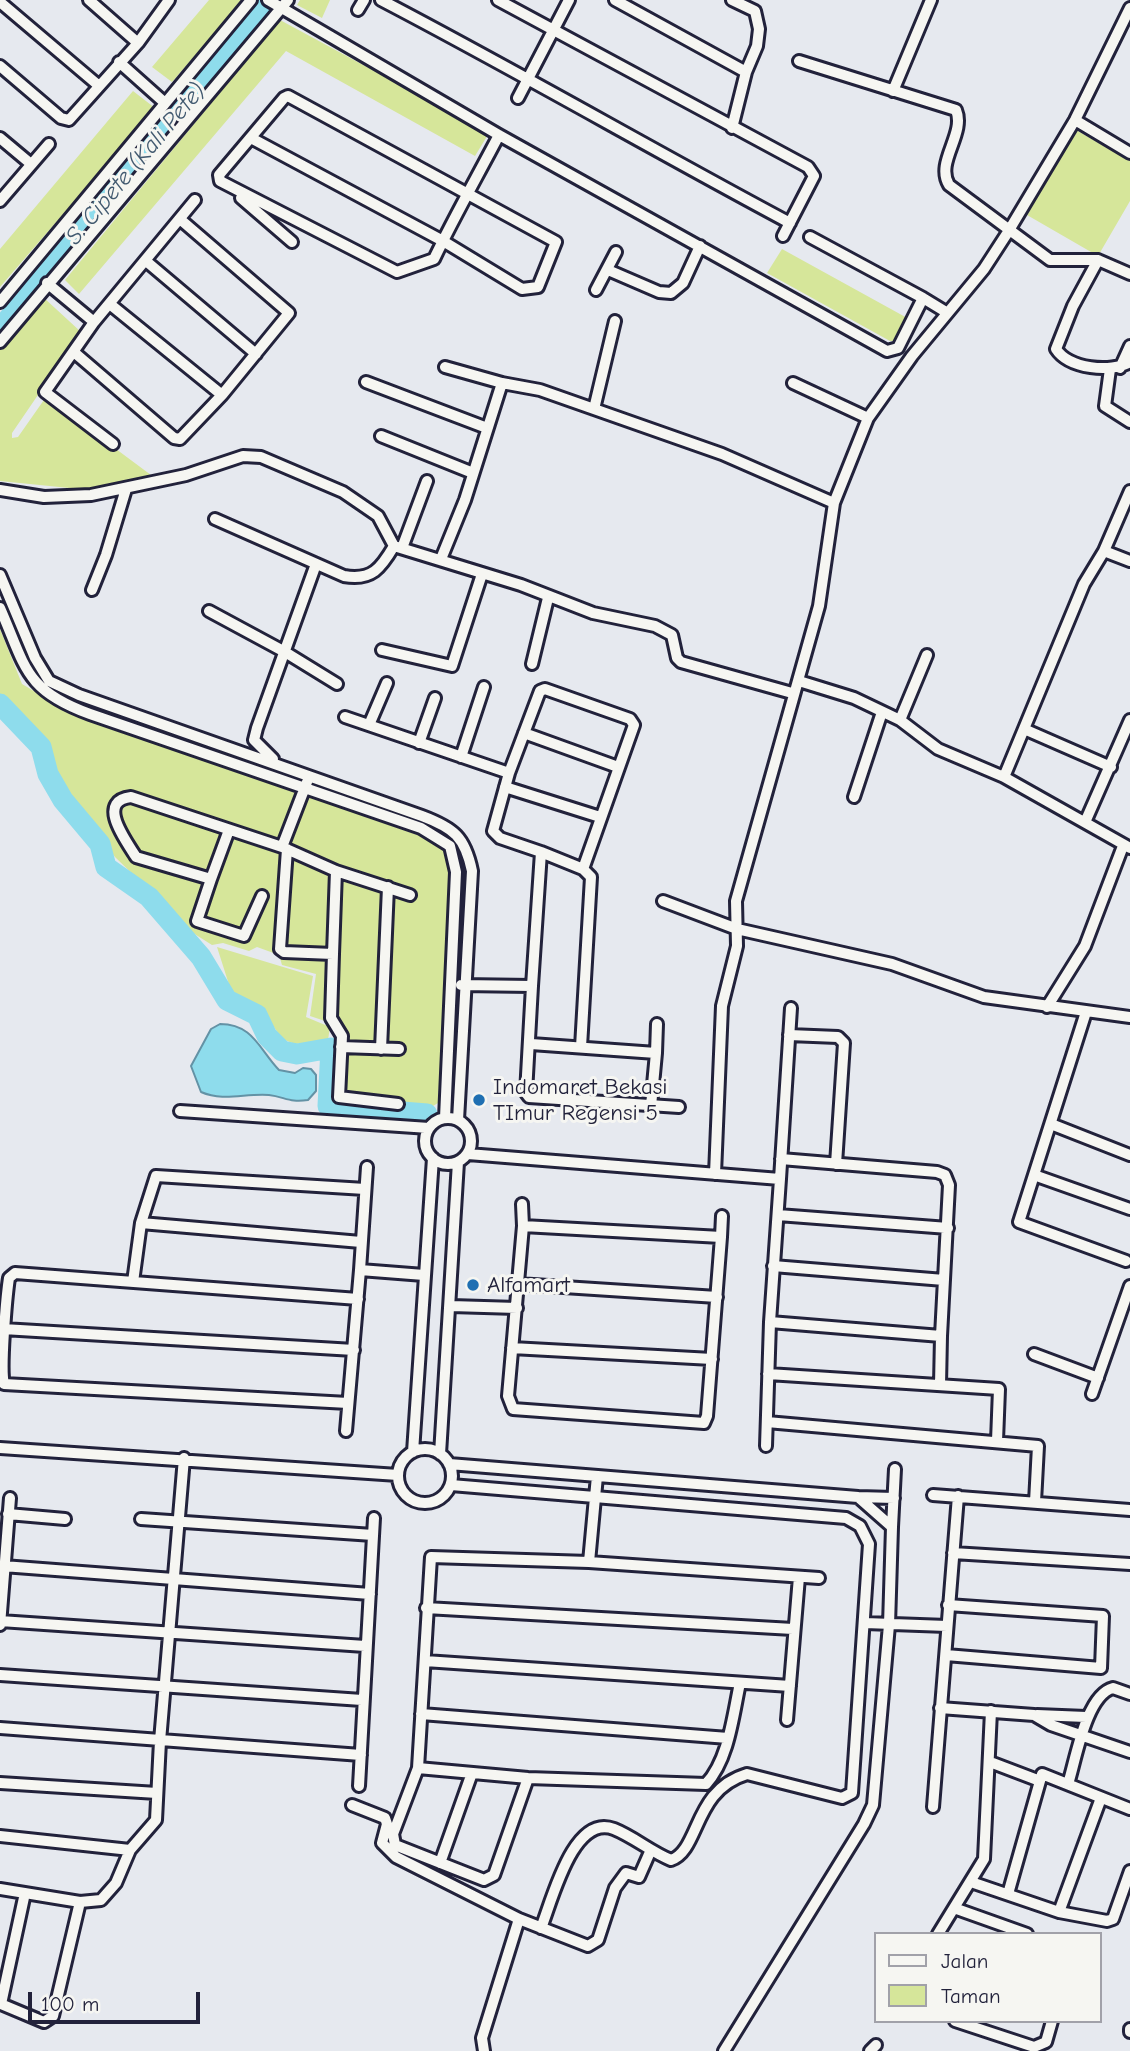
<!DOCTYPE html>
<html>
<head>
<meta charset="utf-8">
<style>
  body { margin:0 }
  #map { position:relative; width:1130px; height:2051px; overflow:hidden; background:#e6e9ef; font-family:"Comic Neue",sans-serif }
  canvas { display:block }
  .legend { position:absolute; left:874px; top:1932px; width:228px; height:91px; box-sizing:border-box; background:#f6f6f2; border:2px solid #a1a1a9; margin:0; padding:9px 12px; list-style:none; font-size:21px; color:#22223b }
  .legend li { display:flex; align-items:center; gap:14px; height:35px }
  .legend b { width:35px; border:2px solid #a1a1a9 }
  .scale { position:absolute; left:28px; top:1992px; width:172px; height:32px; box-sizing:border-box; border:4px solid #22223b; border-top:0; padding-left:9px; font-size:21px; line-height:24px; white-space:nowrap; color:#22223b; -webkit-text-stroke:5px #f6f6f2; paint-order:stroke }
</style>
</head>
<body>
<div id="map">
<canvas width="1130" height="2051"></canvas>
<ul class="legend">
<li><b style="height:9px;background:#f6f6f2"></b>Jalan</li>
<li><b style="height:19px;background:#d6e69a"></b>Taman</li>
</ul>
<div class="scale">100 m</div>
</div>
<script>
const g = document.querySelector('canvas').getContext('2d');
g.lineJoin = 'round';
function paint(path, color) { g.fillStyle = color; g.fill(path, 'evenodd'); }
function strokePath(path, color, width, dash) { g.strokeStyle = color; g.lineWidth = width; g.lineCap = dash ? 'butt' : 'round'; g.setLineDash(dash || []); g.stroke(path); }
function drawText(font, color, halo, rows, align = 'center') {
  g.font = font + ' "Comic Neue",sans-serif'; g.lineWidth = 6; g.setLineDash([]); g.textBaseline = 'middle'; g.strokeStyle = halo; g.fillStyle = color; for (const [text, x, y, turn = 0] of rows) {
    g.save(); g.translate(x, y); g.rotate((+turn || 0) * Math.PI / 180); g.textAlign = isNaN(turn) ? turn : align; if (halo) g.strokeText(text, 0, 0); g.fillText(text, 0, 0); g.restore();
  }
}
paint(new Path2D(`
  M209,0H243L172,82L152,67Z
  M300,0H330L322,18L297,5Z
  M280,20L489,133L475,156L286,51L79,294L65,280Z
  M133,91L155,108L0,287V249Z
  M1076,130L1130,161V201L1098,256L1027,215Z
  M782,249L909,319L896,341H890L767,273Z
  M43,297L81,332L12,433V438L18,437L46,397L155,478L89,490L0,481V349Z
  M0,629L22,684L66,710L443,844L452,861L438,1103L428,1109L334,1100V1024L310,1016L316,974L282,965L279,955L257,947L249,951L223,943L212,945L193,933L115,857L57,781L44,745L0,698Z
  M217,947L313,976L306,1017L330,1027L328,1040L295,1044L282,1039L259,1005L232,994Z`), '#d6e69a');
const water = new Path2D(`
  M220,1024C253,1024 259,1049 279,1070L295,1073L303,1068L311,1069L316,1075V1091L308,1100C290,1103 285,1097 269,1095C245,1093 224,1102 201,1092L191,1066L211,1029Z`);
paint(water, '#8edcec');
strokePath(water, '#6392a5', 2);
strokePath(new Path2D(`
  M0,329L271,0
  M0,704L41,747L48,774L63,800L100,844L106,867L149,897L201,957L227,1000L257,1015L267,1036L282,1051L297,1054L331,1048L328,1106L427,1114`), '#8edcec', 21);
const street = new Path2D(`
  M89,0L138,43
  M268,0L499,135L887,351L898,348L923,298L946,312
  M381,0C519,72 653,150 790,223
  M498,0L808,167L814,176L783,236
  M615,0L746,72
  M0,2L98,85
  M358,10L364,0
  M799,61L956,110C966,134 935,162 949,185L1050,260H1098L1130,274
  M119,62L165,103
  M0,66L61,118L69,120L138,43L169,0
  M893,91L931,0
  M518,98L569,0
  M1075,120L1130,153
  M732,128L746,72L757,46L759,29L755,11L732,0
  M0,138L31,164
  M251,138L443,241L522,289L538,287L556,242L288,96L284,98L219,175L220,181L397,272L434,259C454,217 477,177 499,135
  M241,198L292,242
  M0,201L49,144
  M810,237L923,298
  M1098,260L1073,306L1056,349C1069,369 1111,373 1130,362
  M146,261L256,354
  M608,270L659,292L671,293L683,283L700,246
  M47,283L94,322L195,200
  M596,290L616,252
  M0,302L251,0
  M111,305L222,395
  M94,322L45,392L113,444
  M0,342L288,0
  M75,353L174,438L180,439L222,395L289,313L181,220
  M445,367L502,383
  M1120,368L1130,346
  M1110,369L1105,406L1130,422
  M366,382L487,428
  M793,383L868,418
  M594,409L615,321
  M381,436L473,473
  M0,490L44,497L91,495L186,475L243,456L261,457L343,492L378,516L394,546L521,585L593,613L655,626L672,635L677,658L681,662L792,693
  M215,519L344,576C372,581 381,568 394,546
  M402,548L427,481
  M1104,551L1130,491
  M441,559L465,500L502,383L540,390L722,454L834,503
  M0,575L35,658L49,681L79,695L422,816C454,828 465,837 472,871L458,1120
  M92,590L106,555L126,489
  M0,608C26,667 24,690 90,714L421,828L450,846L456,872L445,1118
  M209,611L285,652L337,684
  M382,650L452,666L482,574
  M532,664L548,598
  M799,681L854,698L900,720L938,749L1004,777L1130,848
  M345,717L509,773
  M900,720L927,655
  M369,725L387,683
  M1024,729L1111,767
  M524,733L618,767
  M419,743L435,698
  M461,757L484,687
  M273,759L254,740L257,728L316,564
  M1004,777L1084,584L1104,551L1130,561
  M307,782L282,847L336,871L410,895
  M505,787L600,817
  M854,797L882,712
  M1086,820L1130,720
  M287,849L280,949L284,952L333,954L336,871
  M541,852L500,838L493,831L509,773L540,691L545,689L630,719L634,725L583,869
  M211,879L229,830
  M262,896L244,936L197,921L211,879L136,857C127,842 95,801 131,797L282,847
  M663,901L737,929L892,964L984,997L1130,1017
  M333,954L331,1018L342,1036L339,1097L398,1104
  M461,985L532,986L526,1093L529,1097L679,1107
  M532,986L541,852L583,869L591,877L581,1047
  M1047,1007L1085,946L1123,846
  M1086,1012L1019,1222L1126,1261
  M789,1035L838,1037L844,1043L836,1164
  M531,1044L656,1053L651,1106
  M341,1047L399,1049
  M381,1049L388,887
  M656,1053L657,1024
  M180,1111L429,1128
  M425 1141a23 23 0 1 1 46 0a23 23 0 1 1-46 0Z
  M1051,1124L1130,1155
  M468,1154L780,1179L791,1008
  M367,1167L360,1270L424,1275
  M715,1174L722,1006L737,946L736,901L819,606L834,503L868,418L912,356L984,269L1008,232L1075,120L1130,8
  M1034,1175L1130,1209
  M522,1204L523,1226L508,1396L513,1409L704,1423L707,1416L721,1237
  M778,1215L948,1228
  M141,1223L361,1242
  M523,1226L721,1237L722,1216
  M773,1266L944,1280
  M133,1282L141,1223L156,1176L365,1189
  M518,1284L717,1297
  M451,1306L517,1308
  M770,1322L941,1336L949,1185L945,1175L937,1172L781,1159
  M3,1329L354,1350
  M512,1348L712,1359
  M1034,1354L1098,1378
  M768,1374L999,1389L997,1441
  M940,1385L941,1336
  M1092,1394L1130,1286
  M348,1403L4,1384C0,1370 6,1298 9,1278L15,1273L358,1299
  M767,1422L1038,1446L1035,1502
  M346,1431L360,1270
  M766,1446L770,1322L780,1179
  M0,1448L398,1475
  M398 1476a27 27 0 1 1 54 0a27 27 0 1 1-54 0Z
  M413,1452L433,1158
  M440,1454L458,1162
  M449,1464L858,1497L892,1527L889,1625L873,1805L864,1824L724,2051
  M451,1485L846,1518L860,1526L869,1544L852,1793L842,1798L747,1774C693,1790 700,1850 671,1860C651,1852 634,1837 614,1829C573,1813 552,1901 541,1928
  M933,1495L1130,1510
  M858,1497L894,1498
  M8,1514L65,1519
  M141,1519L373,1535
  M892,1527L895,1469
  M953,1553L1130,1564
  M589,1562L597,1476
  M3,1566L370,1594
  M426,1608L793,1629
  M0,1621L365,1646
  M865,1623L947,1626
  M0,1625L10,1498
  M946,1655L1101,1668L1103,1616L948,1605
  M425,1661L790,1686
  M0,1675L362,1700
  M940,1708L1034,1715L1051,1725L1130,1752
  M421,1714L728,1738
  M1037,1715L1086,1717
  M787,1720L799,1577
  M0,1728L361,1755
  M990,1762L1040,1781
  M418,1768L528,1778L706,1784C729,1759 733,1715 740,1683
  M528,1778L494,1875L484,1880L395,1845L393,1834L418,1768L431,1557L589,1562L819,1578
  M0,1783L157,1793
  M1068,1784C1076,1759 1086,1695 1113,1688L1130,1694
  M359,1786L374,1518
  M352,1805L385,1818L387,1824L382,1843L396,1857L519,1919L588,1946L598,1940L615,1888L626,1873L639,1877L650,1852
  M933,1807L958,1496
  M0,1836L130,1850
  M440,1863L472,1773
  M971,1882L1059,1912L1107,1921L1113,1919L1130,1871
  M0,1889L80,1902L101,1900L116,1883L130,1850L156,1820L160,1741L184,1458
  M25,1893L1,2004L44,2022L53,2016L80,1902
  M1008,1894L1042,1774L1130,1809
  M954,1908L1027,1934
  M1059,1912L1101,1798
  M938,1934L984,1859L991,1711
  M955,2021L1034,2047L1046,2042L1052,2021
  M1130,2029V2032
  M484,2051L482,2038L519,1919
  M870,2051L876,2045`);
strokePath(street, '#22223b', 16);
strokePath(street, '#f6f6f2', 10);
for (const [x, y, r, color] of [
  [479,1100,7,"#1f6fb2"],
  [473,1285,7,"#1f6fb2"]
]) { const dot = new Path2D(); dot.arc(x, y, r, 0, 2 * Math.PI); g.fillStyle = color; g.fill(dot); strokePath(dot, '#f6f6f2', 2.5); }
drawText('23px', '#22223b', '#f6f6f2', [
  ["Indomaret Bekasi",493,1087],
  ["TImur Regensi 5",493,1113],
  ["Alfamart",487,1285]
], 'left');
drawText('italic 24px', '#425a70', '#f6f6f2', [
  ["S. Cipete (Kali Pete)",136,164,-50]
]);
</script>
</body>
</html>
